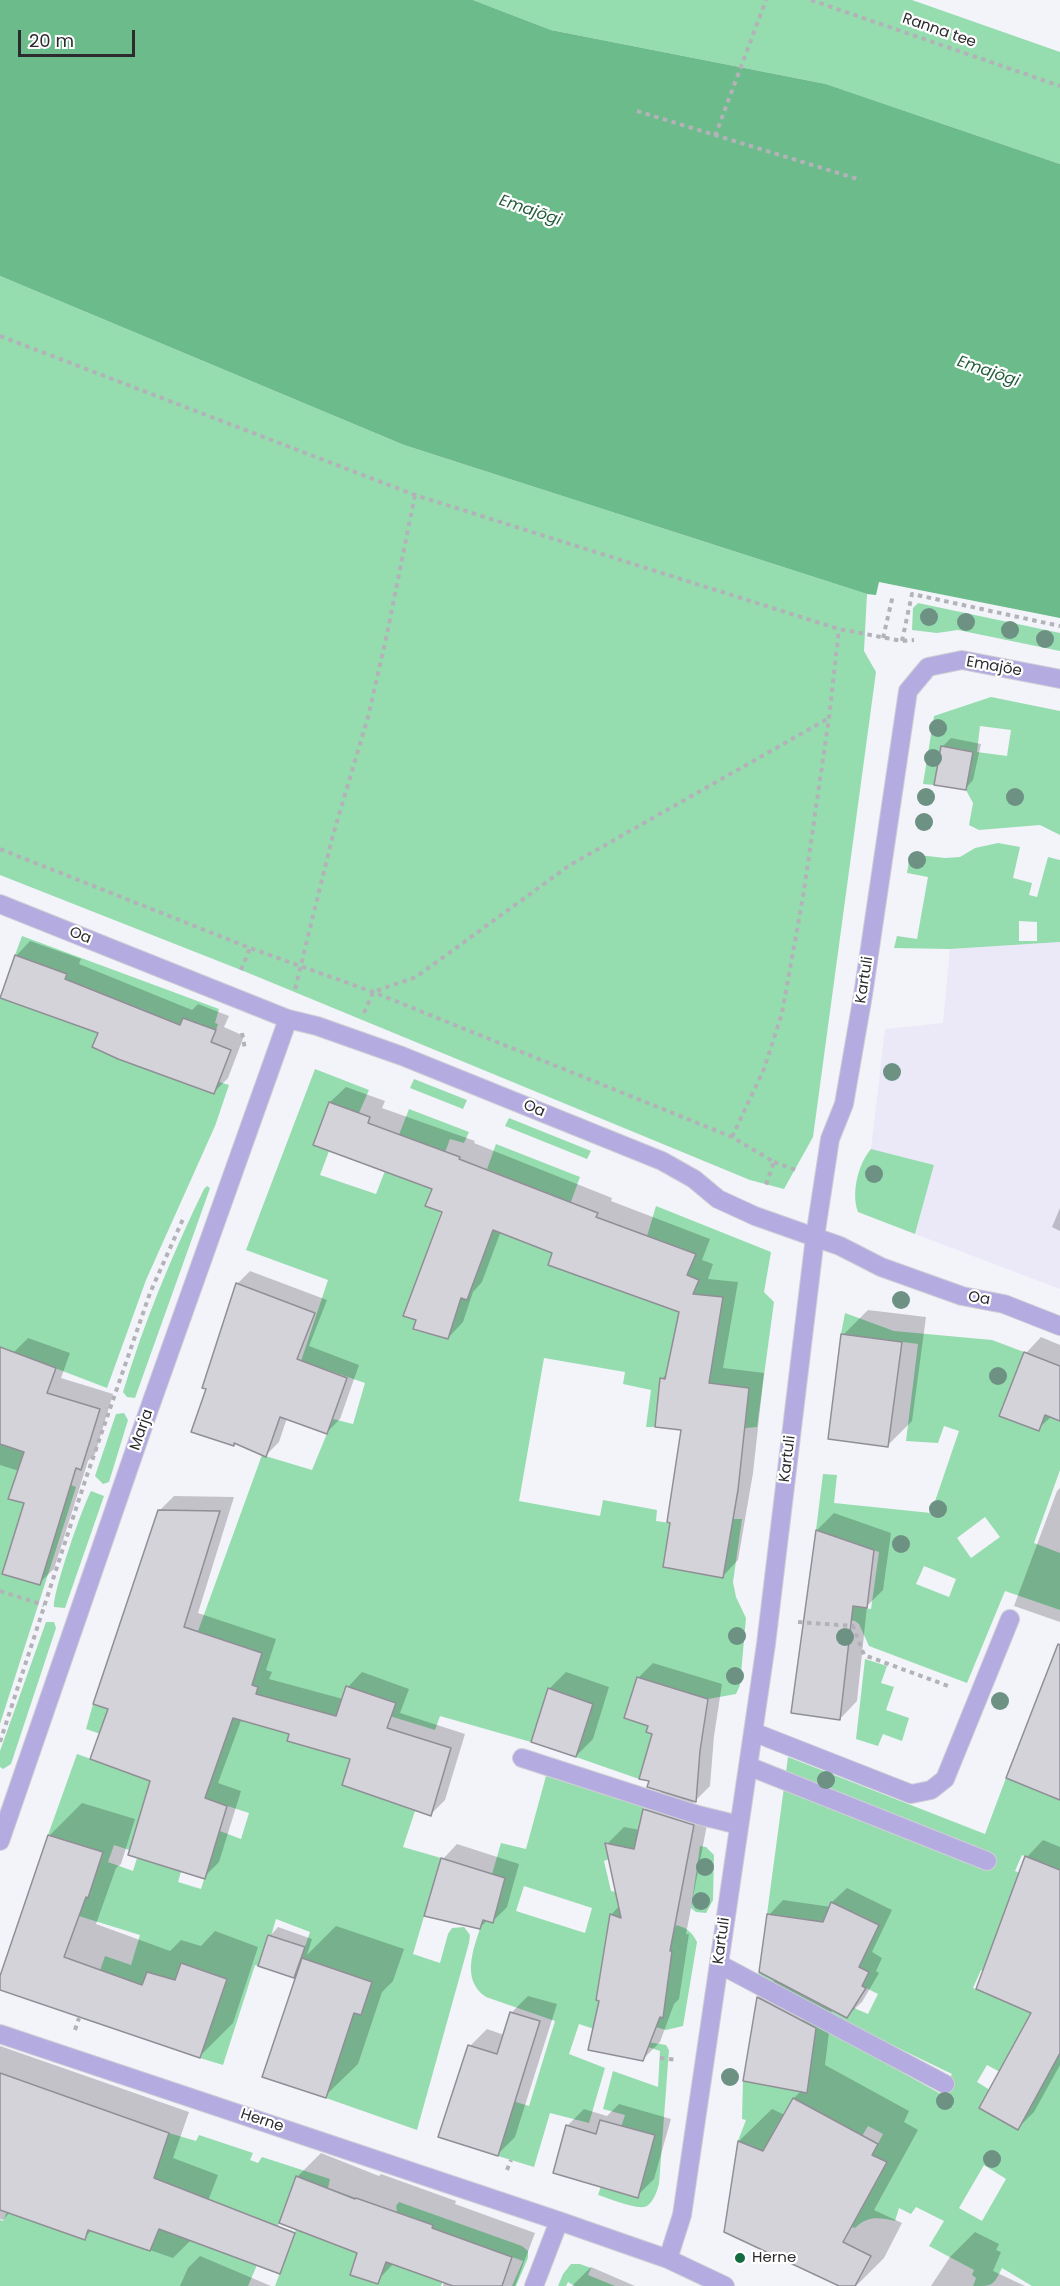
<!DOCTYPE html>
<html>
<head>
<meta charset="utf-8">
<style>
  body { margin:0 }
  #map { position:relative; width:1060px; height:2286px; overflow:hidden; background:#f3f3fa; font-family:Poppins,sans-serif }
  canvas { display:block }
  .scale { position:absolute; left:18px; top:30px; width:117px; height:27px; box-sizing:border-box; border:3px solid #2c2c2f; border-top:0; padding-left:8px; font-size:18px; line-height:21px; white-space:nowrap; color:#2c2c2f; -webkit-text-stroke:4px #fff; paint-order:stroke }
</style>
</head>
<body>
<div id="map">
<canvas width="1060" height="2286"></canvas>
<div class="scale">20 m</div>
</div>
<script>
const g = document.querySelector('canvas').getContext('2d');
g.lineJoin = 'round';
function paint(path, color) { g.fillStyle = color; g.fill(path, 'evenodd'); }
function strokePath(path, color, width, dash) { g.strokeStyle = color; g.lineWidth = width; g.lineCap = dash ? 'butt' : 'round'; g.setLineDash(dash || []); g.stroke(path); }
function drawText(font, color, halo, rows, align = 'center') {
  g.font = font + ' Poppins,sans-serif'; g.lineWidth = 4.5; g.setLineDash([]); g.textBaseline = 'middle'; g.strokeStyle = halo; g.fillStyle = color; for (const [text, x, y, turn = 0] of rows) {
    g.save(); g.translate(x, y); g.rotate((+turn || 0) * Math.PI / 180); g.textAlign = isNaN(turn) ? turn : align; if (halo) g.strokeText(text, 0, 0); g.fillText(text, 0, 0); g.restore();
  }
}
paint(new Path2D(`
  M1060,942V1289L915,1234L934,1165L871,1149L885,1029L943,1023L950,949Z`), '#ebe9f8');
paint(new Path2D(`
  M473,0H912L1060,52V164L826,84L551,30Z
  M0,276L404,445L867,594L864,651L876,672L813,1137L784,1189L750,1180L246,972L0,875Z
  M918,603L1060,633V651L958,630L937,633L912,630L913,608Z
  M991,697L1060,711V835L1040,825L979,830L969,825L973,803L966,790L973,752L934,785L923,784L934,716ZM980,726L1011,730L1007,756L977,752Z
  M998,843L1020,847L1013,878L1032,883L1029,895L1037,897L1048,857L1060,860V942L950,949L894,948L897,936L917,939L928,877L907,873L910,854L945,858L960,857L975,848ZM1019,921L1037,922V941H1019Z
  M22,936L219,1009L215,1023L218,1024L216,1030L183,1018L168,1056L167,1077L213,1094L219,1082L229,1085L215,1126L146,1280L107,1388L0,1347V998L51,1016L67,974L15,955ZM92,990L133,1006L123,1030L92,1047L99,1030L79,1021Z
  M315,1069L369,1090L359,1113L329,1102L313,1145L329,1151L320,1175L376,1194L409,1109L469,1132L464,1143L450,1139L425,1206L441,1212L404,1316L416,1320L414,1330L448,1339L455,1318L442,1313L469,1213L495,1230L531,1244L533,1188L487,1169L496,1144L580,1177L548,1265L636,1297L690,1301L698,1280L687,1275L695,1254L647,1236L656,1206L771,1252L764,1292L774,1302L757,1427L745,1428L749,1388L660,1378L655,1427H646L651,1390L623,1384L625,1372L544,1358L519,1501L600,1516L603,1500L657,1510L656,1521L670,1523L663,1567L723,1578L733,1519H742L733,1582L736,1597L746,1618L740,1685L736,1694L708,1699L637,1677L624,1718L648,1726L647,1732L670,1733L701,1742L698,1771L639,1779L576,1757L593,1705L548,1688L531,1742L440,1716L435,1730L367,1709L342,1785L415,1811L403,1847L441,1858L413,1954L440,1963L448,1934L452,1928L464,1927L470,1935L469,1943L417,2130L326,2098L343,2046L332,2005L361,2015L372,1982L301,1958L310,1932L276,1919L271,1936L268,1935L258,1966L255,1965L223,2065L200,2058L221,1997L147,1972L142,1985L115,1975L102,2012L126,2033L83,2019L105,1956L131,1965L140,1935L69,1913L76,1893L88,1897L96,1873L86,1869L92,1849L48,1835L77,1754L158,1783L167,1757L86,1729L93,1704L140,1719L163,1643L118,1627L126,1606L198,1631L262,1455L312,1470L333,1419L353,1424L365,1383L301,1361L328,1280L246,1250ZM211,1636L262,1653L254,1676ZM219,1673L258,1687L233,1718L220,1754ZM297,1705L312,1709L301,1745L287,1740ZM203,1798L249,1813L241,1839L196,1822ZM191,1837L215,1845L201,1889L178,1882ZM114,1845L138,1853L169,1867L137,1858L133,1871L108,1862Z
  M414,1079L467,1100L463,1109L410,1088Z
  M509,1118L591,1151L587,1159L505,1126Z
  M871,1149L934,1165L915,1234L858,1212C851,1193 858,1164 871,1149Z
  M207,1186L210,1188L209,1191L135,1398L127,1397L123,1392C144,1322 172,1255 204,1189Z
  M845,1313L894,1331L992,1340L1024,1352L1005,1401L1020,1424L1038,1431L1045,1415L1060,1421V1470L1034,1543L1060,1553V1610L1005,1591L967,1683L869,1646L859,1624L855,1621L818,1615L820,1601L871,1609L879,1552L816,1530L823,1474L837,1475L834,1503L931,1513L959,1431L944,1426L938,1443L906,1441L918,1344L841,1334ZM985,1517L1000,1537L971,1558L957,1538ZM924,1566L956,1579L949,1597L916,1584Z
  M32,1388L58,1396L40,1456L76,1468L71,1485L76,1487L0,1724V1444ZM27,1472L71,1485L39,1585L24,1503L9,1499Z
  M124,1413L128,1420L109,1482L103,1484L95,1476L116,1414Z
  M91,1491L104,1496L65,1608L54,1607C53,1591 82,1508 91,1491Z
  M46,1622H54L56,1628L11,1764L3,1769L0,1767V1751Z
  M865,1659L887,1666L881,1683L894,1687L886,1710L909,1718L902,1741L883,1734L878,1746L856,1739Z
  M788,1757L985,1834L1006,1778L1060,1800V1870L1022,1855L1015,1871L1060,1891V2005L981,1970L973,1988L1060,2026V2286H1032L1002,2268C993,2286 993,2286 973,2286L976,2278L972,2275L974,2270L929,2246L944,2221L916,2207L911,2214L899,2208L895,2221C878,2217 867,2216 855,2228L842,2224L781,2159L738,2141L746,2120L742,2119L743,2081L798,2048L803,2017L941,2094L952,2074L863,2031L758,1976L759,1972L777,1974L775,1981L847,2018L854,2008L868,2014L878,1994L862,1986L869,1972L767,1914ZM860,1915L879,1925L859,1966L840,1956ZM1010,2054L1048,2075L1018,2130L979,2108L990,2090L977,2082L987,2065L1000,2072ZM828,2117L844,2125L848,2160L868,2126L883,2134L872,2155L886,2162L869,2194L770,2139L779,2122L795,2131L818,2133ZM984,2165L1006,2179L982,2221L959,2208Z
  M546,1776L644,1807L634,1849L604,1861L611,1891L646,1899L641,1922L674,1931L676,1925C687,1928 692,1932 697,1942L683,2026L666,2030L620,2017L635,2040L666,2045L669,2050L659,2184C657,2191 654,2201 647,2206C639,2211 608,2198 598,2195L625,2115L603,2109L613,2071L658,2087L660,2051L579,2024L569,2054L605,2068L589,2123L550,2113L534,2167L498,2156L506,2130L495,2126L503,2098L529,2106L555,2021L486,1997C459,1979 475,1945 483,1920L493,1923L502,1889L492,1874L501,1843L526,1849ZM524,1886L592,1908L585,1933L516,1911ZM624,1945L672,1951L663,2017L620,2011L599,1980L603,1958L621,1960Z
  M700,1846L706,1847L714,1855L713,1900L706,1913L696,1912L691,1908Z
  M169,2133L196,2141L199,2135L253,2153L250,2160L258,2163L262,2157L330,2179L328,2188L356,2198L338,2246L357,2253L351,2275L378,2284L386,2262L416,2272L433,2225L397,2212L396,2206L399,2202L522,2246L528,2251V2258L516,2286H512L523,2261L459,2238L441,2286H275L313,2184L296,2177L278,2226L274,2225L248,2286H0V2220L3,2221L8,2209L152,2185ZM178,2188L253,2216L237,2258L161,2230ZM161,2222L150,2251L105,2236Z
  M571,2264H580L591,2268L588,2275L615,2286H575L568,2282L566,2286H558L563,2274Z`), '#95ddaf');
paint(new Path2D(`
  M0,0H473L551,30L826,84L1060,164V618L879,582L876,595L867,594L404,445L0,276Z`), '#6cbb8a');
paint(new Path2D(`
  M951,738L981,744L973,780L965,789L942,747Z
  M30,941L81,959L79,964L192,1010L198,1004L229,1016L224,1027L244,1036L228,1078L213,1093L100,1032L16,956Z
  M346,1087L385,1101L382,1108L475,1141L474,1143L612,1198L611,1201L710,1239L702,1260L713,1264L708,1279L738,1282L723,1368L764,1373L753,1473L738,1560L723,1576L683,1429L662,1379L668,1372L680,1311L554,1253L501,1231L482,1282L473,1292L463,1322L448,1338L444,1211L434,1188L330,1102Z
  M1060,1208V1231L1052,1227Z
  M250,1271L327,1300L309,1346L359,1365L340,1419L327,1432L287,1418L279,1442L266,1455L236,1442L234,1444L208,1388L237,1284Z
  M868,1310L926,1317L912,1421L887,1446L843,1335Z
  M1041,1337L1060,1345V1419L1052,1416L1038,1429L1026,1353Z
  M28,1338L70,1353L61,1378L113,1394L95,1454L88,1461L54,1569L39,1583L19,1471L0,1465V1394L14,1352Z
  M1060,1488V1622L1014,1606L1057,1491Z
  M174,1496L234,1497L198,1613L276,1639L266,1670L272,1672L269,1679L343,1699L348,1687L362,1672L409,1689L400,1713L465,1734L445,1800L431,1814L352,1758L290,1733L242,1718L218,1783L241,1791L219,1862L204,1877L152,1780L110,1708L159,1511Z
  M834,1513L891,1533L883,1590L867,1606L857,1701L840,1719L793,1712L817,1530Z
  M653,1663L722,1684L714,1736L710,1786L693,1803L710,1809L686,1934H689L679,1999L674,2004L660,2042L643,2059L601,2000L611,1915L620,1905L607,1844L624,1827L640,1830L644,1810L663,1790L654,1733L650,1725L638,1678Z
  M566,1672L609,1687L593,1739L576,1756L549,1689Z
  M82,1803L135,1819L121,1864L116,1868L96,1924L170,1951L181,1940L201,1946L215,1931L258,1947L233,2023L200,2056L0,1988V1981L50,1835Z
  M1043,1840L1060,1847V1939L1027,1857Z
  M457,1844L519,1864L507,1907L493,1921L488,1920L480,1927L443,1859Z
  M847,1888L892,1910L872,1952L882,1958L876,1971L879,1973L862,2002L847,2016L832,2008L825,2065L909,2111L904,2122L918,2130L874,2210L902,2223L884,2258L856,2286H842L726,2231L739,2141L772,2109L785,2115L794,2098L802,2090L745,2079L758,1997L776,1979L769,1915L783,1900L831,1907L832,1902Z
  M336,1926L404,1949L393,1981L382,1992L358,2064L325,2096L299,1971L294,1976L270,1936L278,1927L312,1939L307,1955Z
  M1060,1981V2065L1034,2112L1018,2128Z
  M528,1996L557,2004L515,2137L498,2154L470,2046L487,2029L504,2035L511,2013Z
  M0,2046L189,2112L173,2158L218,2175L194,2237L173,2258L92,2230L84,2238L10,2212L3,2220L0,2219Z
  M619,2104L671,2119L654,2179L637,2196L567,2126L584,2109L607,2116Z
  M321,2153L379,2176L381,2174L456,2201L455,2204L535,2233L515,2286H443L444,2281L394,2263L379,2279L297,2177Z
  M975,2232L999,2244L996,2250L1001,2252L993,2271L1025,2286H931L950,2257Z
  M200,2256L271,2286H180L188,2268Z
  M591,2267L635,2286H572Z`), '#0003');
const building = new Path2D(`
  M941,746L973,752L966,790L934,785Z
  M15,955L67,974L65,979L180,1025L183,1018L216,1030L211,1042L231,1050L214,1094L118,1059L92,1047L98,1033L0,998Z
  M329,1102L370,1117L368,1123L460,1157L459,1159L598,1213L596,1217L696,1254L687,1275L699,1280L693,1294L723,1297L709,1383L749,1388L738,1490L723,1578L663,1567L670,1523L667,1522L681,1430L655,1427L660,1378L665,1379L679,1312L548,1265L552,1253L493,1230L467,1300L461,1298L448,1339L413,1329L416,1320L403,1316L442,1212L425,1206L432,1189L313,1145Z
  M236,1283L315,1313L297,1359L347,1378L327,1434L280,1417L266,1457L234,1443V1446L191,1432L206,1389L202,1388Z
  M841,1334L902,1342L888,1447L828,1439Z
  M0,1347L56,1368L47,1393L100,1409L81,1470L76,1468L40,1585L2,1574L24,1503L8,1499L24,1452L0,1444Z
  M1024,1352L1060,1366V1421L1045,1415L1039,1431L999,1416Z
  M158,1510L220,1511L184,1627L262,1653L252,1685L258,1687L256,1694L336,1716L346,1686L396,1703L387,1728L451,1748L431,1816L342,1785L350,1759L287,1741L289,1734L233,1718L205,1798L227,1806L205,1879L128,1855L150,1781L90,1759L108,1709L93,1704Z
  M816,1530L874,1550L867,1608L853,1606L840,1720L791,1713Z
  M1058,1644L1060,1645V1800L1006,1778Z
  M637,1677L708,1699L700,1751L696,1802L647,1787L649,1781L639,1779L652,1734L646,1732L648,1726L624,1718Z
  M548,1688L593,1704L576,1757L531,1742Z
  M643,1809L694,1825L670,1951H672L663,2018L660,2017L643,2061L588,2050L599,2001L596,2000L610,1914L621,1918L605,1843L634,1849Z
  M48,1835L103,1852L88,1898L86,1897L64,1957L142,1985L147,1972L175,1980L181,1963L227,1979L200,2058L0,1990V1976Z
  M1025,1856L1060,1870V2053L1018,2130L979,2108L1031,2013L976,1989Z
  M441,1858L505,1878L493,1923L483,1920L480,1929L424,1916Z
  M831,1902L879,1925L859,1967L869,1972L862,1986L866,1988L847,2018L759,1972L767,1914L823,1922Z
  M268,1935L305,1947L294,1978L258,1966Z
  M302,1958L372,1982L361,2015L354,2013L326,2098L262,2077Z
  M757,1997L816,2028L807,2093L743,2081Z
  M510,2012L540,2021L498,2156L438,2137L468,2045L497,2054Z
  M0,2073L169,2133L154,2178L295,2233L280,2274L159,2229L150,2251L88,2230L85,2240L0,2210Z
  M793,2098L878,2144L872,2155L887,2162L843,2242L871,2256L855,2286H839L724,2232L738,2141L763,2151Z
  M600,2120L655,2135L638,2198L553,2173L566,2125L596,2134Z
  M296,2176L355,2199L356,2198L433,2225L432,2228L512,2257L502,2286H453L386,2262L378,2284L350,2275L357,2253L279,2223Z`);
paint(building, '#d4d3da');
strokePath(building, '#908f96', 1.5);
const minor = new Path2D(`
  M0,904L288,1019L317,1026L402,1056L662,1161L694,1179L718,1199L755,1216L840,1246L881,1267L962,1296L1004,1304L1060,1326
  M753,1732L911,1794L931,1790L945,1779L1010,1619
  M522,1758L698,1815L739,1825
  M748,1766L987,1861
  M0,1841L147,1415L288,1019
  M719,1964L945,2084
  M0,2034L559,2221L668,2259L725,2286
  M668,2259L682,2215L766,1644L815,1237L830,1139L844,1104L863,995L908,691L928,667L962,660L1060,679
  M534,2286L559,2221`);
strokePath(minor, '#cfcfd5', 20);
strokePath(new Path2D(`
  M811,0L1060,86
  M637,111L861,180
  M715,136L766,0
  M0,336L415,495L839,629L902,641L914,640
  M883,638L893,595
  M902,641L912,594L1060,626
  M0,849L250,948L373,992L732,1137L774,1162L765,1188
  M241,970L250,948
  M295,989L333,835L368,717L387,634L415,495
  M364,1013L373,992L416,977L570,865L829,718
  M242,1033L245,1049
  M732,1137L764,1069L782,1013L803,897L829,718L839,629
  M774,1162L796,1170
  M0,1591L44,1605
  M798,1622L853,1626L864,1655L951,1687
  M0,1742L85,1481L150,1293L183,1219
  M75,2030L79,2018
  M660,2058L677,2060
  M507,2170L511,2160`), '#b2b2b8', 4, [4.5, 4.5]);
strokePath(minor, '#b4ace1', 18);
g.fillStyle = '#6d9183';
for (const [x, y] of [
  [929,617],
  [966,622],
  [1010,630],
  [1045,639],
  [938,728],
  [933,758],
  [926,797],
  [1015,797],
  [924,822],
  [917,860],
  [892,1072],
  [874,1174],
  [901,1300],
  [998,1376],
  [938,1509],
  [901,1544],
  [737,1636],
  [845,1637],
  [735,1676],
  [1000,1701],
  [826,1780],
  [705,1867],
  [701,1901],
  [730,2077],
  [945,2101],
  [992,2159]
]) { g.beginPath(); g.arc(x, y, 9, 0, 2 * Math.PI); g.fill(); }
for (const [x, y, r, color] of [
  [740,2258,6,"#136c3f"]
]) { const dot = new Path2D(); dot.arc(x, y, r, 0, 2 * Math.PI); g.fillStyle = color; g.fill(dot); strokePath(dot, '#fff', 2); }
drawText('15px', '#2c2c2f', '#fff', [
  ["Ranna tee",939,31,19],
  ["Emajõe",994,667,10],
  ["Oa",80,936,21],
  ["Kartuli",865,980,-81],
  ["Oa",534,1109,23],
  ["Oa",979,1299,10],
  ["Marja",142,1430,-71],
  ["Kartuli",788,1459,-83],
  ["Kartuli",722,1941,-82],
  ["Herne",262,2121,18]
]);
drawText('15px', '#2c2c2f', '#fff', [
  ["Herne",752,2258]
], 'left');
drawText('italic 16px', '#235d3b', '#fff', [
  ["Emajõgi",530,211,19],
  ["Emajõgi",988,372,19]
]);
</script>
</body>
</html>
